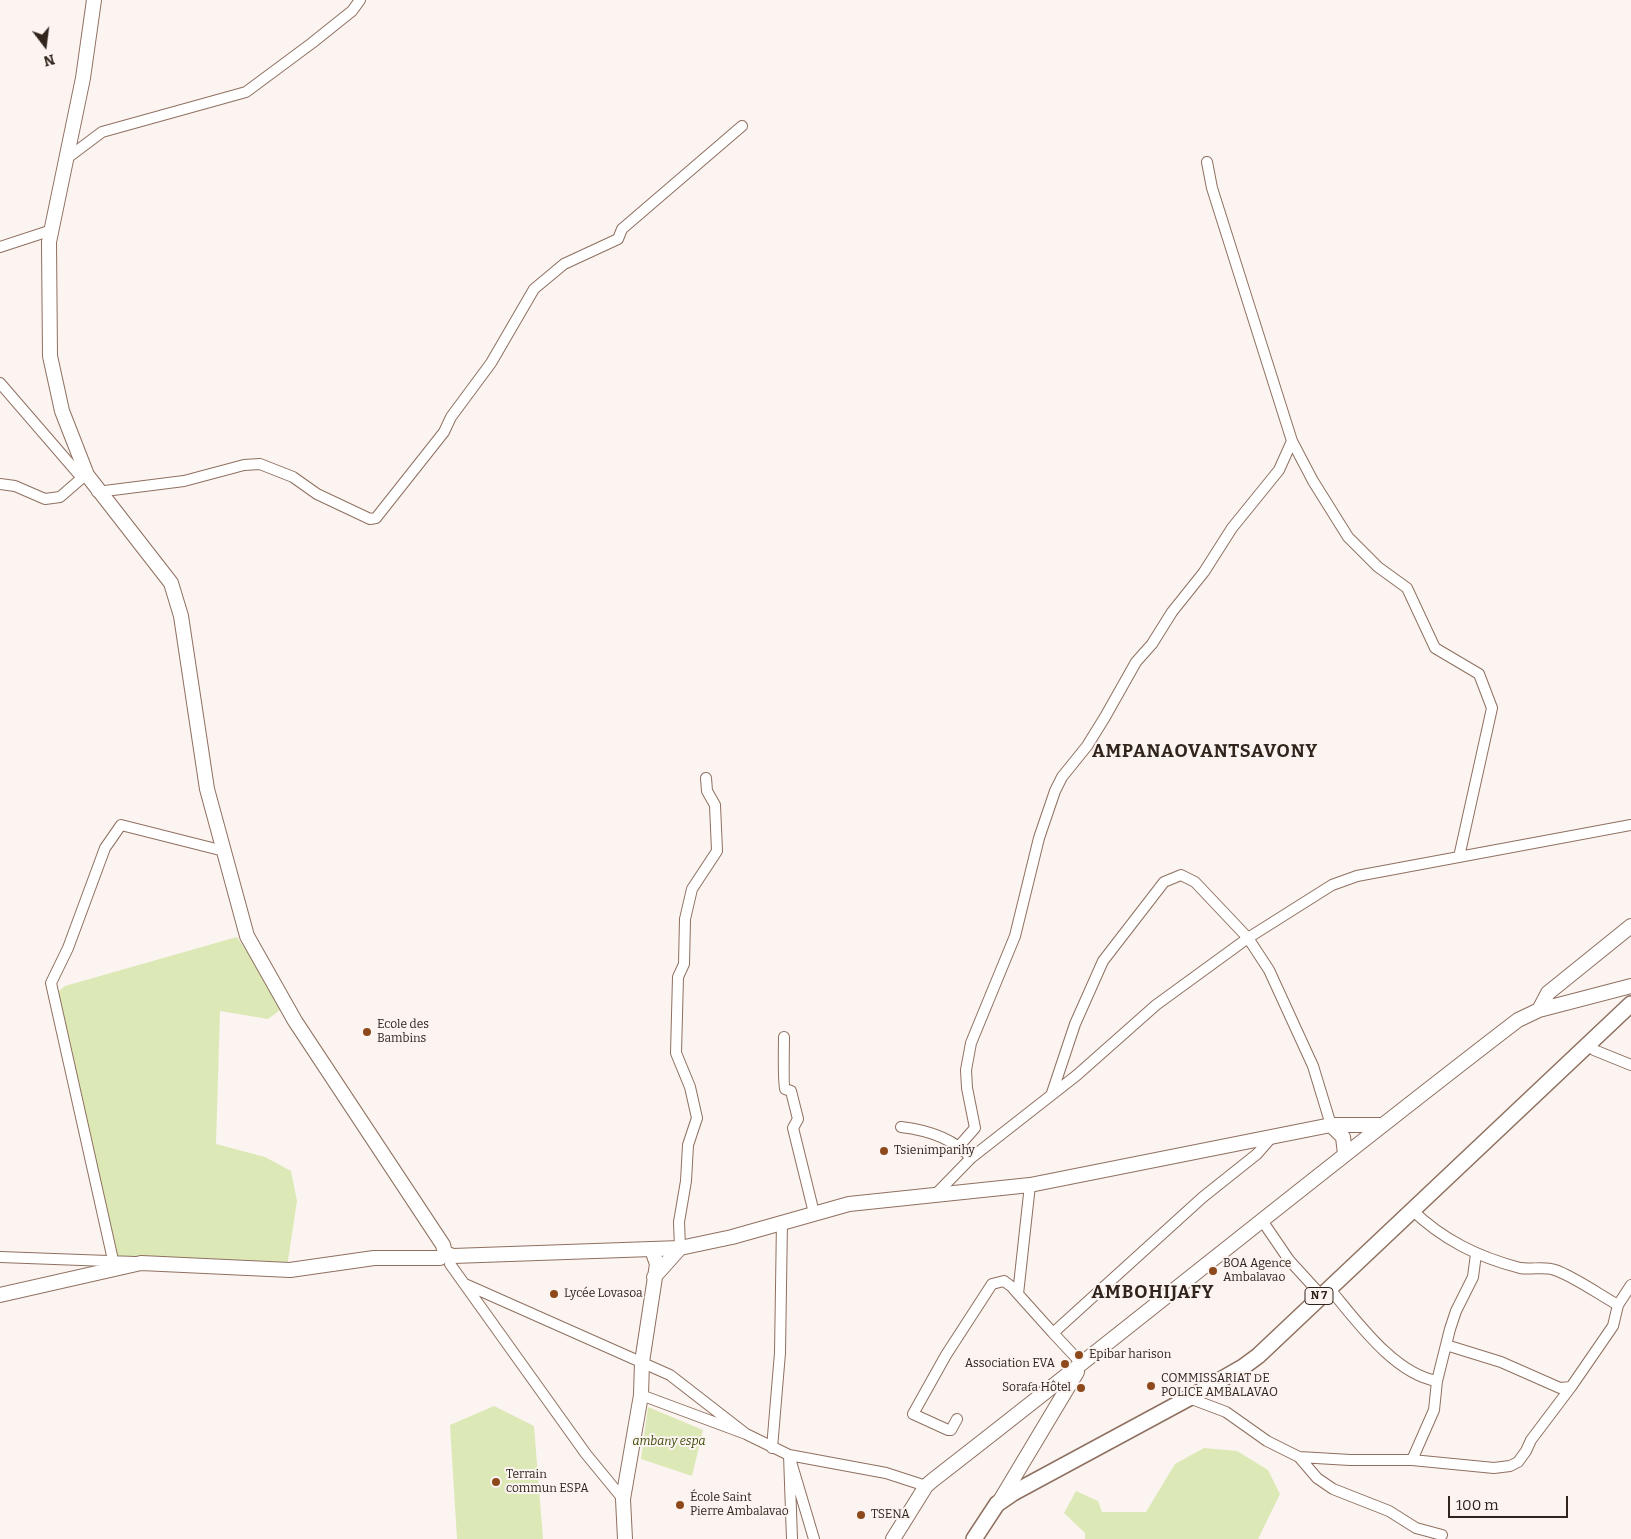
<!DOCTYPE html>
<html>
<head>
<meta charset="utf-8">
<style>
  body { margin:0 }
  #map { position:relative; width:1631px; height:1539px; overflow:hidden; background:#fbf4f0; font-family:Bitter,serif }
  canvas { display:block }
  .north { position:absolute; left:20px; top:20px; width:50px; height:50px; -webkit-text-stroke:4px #fbf4f0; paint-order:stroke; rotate:165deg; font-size:14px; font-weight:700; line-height:20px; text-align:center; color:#31241d }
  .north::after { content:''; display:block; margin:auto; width:18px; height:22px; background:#31241d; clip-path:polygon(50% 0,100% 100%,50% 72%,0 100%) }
  .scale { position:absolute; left:1448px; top:1496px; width:120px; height:22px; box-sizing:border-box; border:2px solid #31241d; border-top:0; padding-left:6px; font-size:15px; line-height:18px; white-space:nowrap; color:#31241d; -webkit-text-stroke:4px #fbf4f0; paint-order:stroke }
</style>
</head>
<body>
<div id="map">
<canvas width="1631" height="1539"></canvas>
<div class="north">N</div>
<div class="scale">100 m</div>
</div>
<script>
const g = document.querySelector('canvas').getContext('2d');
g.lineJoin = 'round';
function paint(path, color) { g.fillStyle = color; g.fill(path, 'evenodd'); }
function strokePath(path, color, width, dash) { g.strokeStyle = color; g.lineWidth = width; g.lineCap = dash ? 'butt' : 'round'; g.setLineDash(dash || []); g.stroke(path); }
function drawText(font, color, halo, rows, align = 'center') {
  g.font = font + ' Bitter,serif'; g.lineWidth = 4; g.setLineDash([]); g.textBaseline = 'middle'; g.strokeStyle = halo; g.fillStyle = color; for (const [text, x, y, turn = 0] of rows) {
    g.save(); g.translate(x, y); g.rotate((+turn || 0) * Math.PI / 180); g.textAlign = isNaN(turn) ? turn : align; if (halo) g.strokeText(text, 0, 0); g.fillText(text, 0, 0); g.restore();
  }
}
paint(new Path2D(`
  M237,937L284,1007L268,1019L220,1011L216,1144L265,1157L291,1171L297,1201L287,1267L116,1257L59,1002V991L65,986Z
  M494,1406L534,1426L543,1539H457L450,1425Z
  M648,1407L703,1430L692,1476L641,1459Z
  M1204,1448L1237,1451L1268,1470L1280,1494L1258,1539H1085V1533L1064,1513L1076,1491L1098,1501L1102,1512H1146L1175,1464Z`), '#dce9b6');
const street = new Path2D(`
  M66,159L102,132L246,92L312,43L352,11L360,0
  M0,247L52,230
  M0,383L82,478L87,475
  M1292,441L1313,481L1348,537L1378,567L1407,588L1435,648L1479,674L1492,708L1459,857
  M0,484L15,486L45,499L60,497L82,478
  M97,492L184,481L244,465L260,464L293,477L317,494L370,519L376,518L444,432L451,417L491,363L534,289L564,264L618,239L622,229L742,126
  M784,1037C784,1044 783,1086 785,1089L791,1091L798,1119L793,1128L814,1213
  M1588,1045L1594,1050L1631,1065
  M1052,1093L1075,1024L1103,961L1164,882L1181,875L1195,882L1248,938L1269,970L1313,1066L1331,1125
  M901,1127C927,1130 954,1139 971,1158
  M960,1145L975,1128L967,1088L966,1070L971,1043L1015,936L1039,838L1055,791L1062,777L1087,746L1105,717L1136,662L1152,644L1172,612L1204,572L1232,528L1279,470L1292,441L1212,188L1207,162
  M1030,1185L1018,1294L1053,1333
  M934,1196L971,1158L1077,1075L1156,1005L1248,938L1332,885L1357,876L1631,825
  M1411,1209C1443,1240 1478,1257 1520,1268C1531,1270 1544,1266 1555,1270C1573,1276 1600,1295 1618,1305
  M1261,1219L1289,1260L1321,1295
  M680,1248L679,1222L686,1181L688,1145L697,1118L690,1087L676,1053L678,977L684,964L685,919L692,889L717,851L715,805L707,791L706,778
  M0,1257L135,1262
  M113,1260L51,983L68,948L105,848L121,825L224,851
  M450,1264L586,1454L623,1499
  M465,1284L670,1375L746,1434
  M1329,1288C1356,1320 1394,1374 1437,1381
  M1446,1345L1501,1362L1560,1388L1571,1387
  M1082,1364L1053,1333L1203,1197L1257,1154L1271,1138
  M641,1395L746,1434L789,1455L792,1539
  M1189,1398L1226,1412L1267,1441L1299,1457L1350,1460H1412L1494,1468L1510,1466L1518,1462L1526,1451L1531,1440L1571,1387L1613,1326L1618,1305L1631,1285
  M957,1419L951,1430H948L913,1414L946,1355L992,1284L1004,1281L1012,1287L1018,1294
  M772,1448L780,1353L782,1221
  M1299,1457L1317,1478L1333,1489L1389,1511L1416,1528L1442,1535
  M1412,1460L1434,1410L1437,1381L1450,1329L1456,1311L1473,1277L1476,1254
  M814,1539L789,1455L886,1473L926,1486`);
const secondary = new Path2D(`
  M94,0L83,78L49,242L50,356L62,411L87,475L171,583L181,616L207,789L247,936L295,1021L443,1245L445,1253
  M1539,1010L1548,993L1631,926
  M1331,1125L1343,1137L1345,1154
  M445,1253L453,1256L680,1248L732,1237L849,1204L1030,1185L1331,1125H1380
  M654,1277L680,1248
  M0,1295L141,1263L290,1270L374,1258H440L445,1253
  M998,1504L1077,1372
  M625,1539L623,1499L641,1395L642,1362L657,1264L652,1250
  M893,1539L926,1486L933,1480C1129,1328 1321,1171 1518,1020L1539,1010L1631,986`);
const primary = new Path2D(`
  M974,1539L997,1504L1013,1493L1189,1398L1243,1367L1258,1356L1631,1004`);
strokePath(street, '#8f7060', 12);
strokePath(secondary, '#8f7060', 16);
strokePath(primary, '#8f7060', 18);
strokePath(street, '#fff', 10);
strokePath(secondary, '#fff', 14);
strokePath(primary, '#fff', 15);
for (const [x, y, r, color] of [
  [367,1032,5,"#8d491c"],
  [884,1151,5,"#8d491c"],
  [1213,1271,5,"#8d491c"],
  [554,1294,5,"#8d491c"],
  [1079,1355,5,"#8d491c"],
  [1065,1364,5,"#8d491c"],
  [1151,1386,5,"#8d491c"],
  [1081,1388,5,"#8d491c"],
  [496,1482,5,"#8d491c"],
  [680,1505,5,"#8d491c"],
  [861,1515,5,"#8d491c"]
]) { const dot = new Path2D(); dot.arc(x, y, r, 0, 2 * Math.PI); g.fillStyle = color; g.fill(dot); strokePath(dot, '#fbf4f0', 2); }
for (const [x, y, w] of [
  [1319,1296,28]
]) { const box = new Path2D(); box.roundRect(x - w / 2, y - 8.5, w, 17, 4); g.fillStyle = '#fbf4f0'; g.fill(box); strokePath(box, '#31241d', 1); }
drawText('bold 11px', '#31241d', null, [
  ["N 7",1319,1296]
]);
drawText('12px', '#31241d', '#fbf4f0', [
  ["Ecole des",377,1025],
  ["Bambins",377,1039],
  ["Tsienimparihy",894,1151],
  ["BOA Agence",1223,1264],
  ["Ambalavao",1223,1278],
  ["Lycée Lovasoa",564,1294],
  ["Epibar harison",1089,1355],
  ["Association EVA",1055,1364,"right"],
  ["COMMISSARIAT DE",1161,1379],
  ["POLICE AMBALAVAO",1161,1393],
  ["Sorafa Hôtel",1071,1388,"right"],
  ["Terrain",506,1475],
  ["commun ESPA",506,1489],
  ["École Saint",690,1498],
  ["Pierre Ambalavao",690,1512],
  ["TSENA",871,1515]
], 'left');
drawText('italic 12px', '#404c0d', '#fbf4f0', [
  ["ambany espa",669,1442]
]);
g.letterSpacing = '1px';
drawText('bold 18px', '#31241d', '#fbf4f0', [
  ["AMPANAOVANTSAVONY",1205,752],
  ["AMBOHIJAFY",1153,1293]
]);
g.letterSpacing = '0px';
</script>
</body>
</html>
